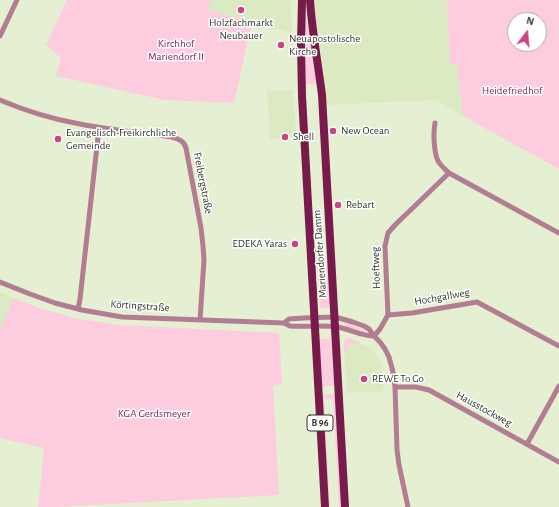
<!DOCTYPE html>
<html>
<head>
<meta charset="utf-8">
<style>
  body { margin:0 }
  #map { position:relative; width:559px; height:507px; overflow:hidden; background:#e4f0d1; font-family:"Alegreya Sans",sans-serif }
  canvas { display:block }
  .north { position:absolute; left:507px; top:12px; width:40px; height:40px; box-sizing:border-box; background:#fff; border:1px solid #adafaa; border-radius:50%; rotate:16deg; font-size:11px; font-weight:700; line-height:16px; text-align:center; color:#31362a }
  .north::after { content:''; display:block; margin:auto; width:14px; height:18px; background:#c94385; clip-path:polygon(50% 0,100% 100%,50% 72%,0 100%) }
</style>
</head>
<body>
<div id="map">
<canvas width="559" height="507"></canvas>
<div class="north">N</div>
</div>
<script>
const g = document.querySelector('canvas').getContext('2d');
g.lineJoin = 'round';
function paint(path, color) { g.fillStyle = color; g.fill(path, 'evenodd'); }
function strokePath(path, color, width, dash) { g.strokeStyle = color; g.lineWidth = width; g.lineCap = dash ? 'butt' : 'round'; g.setLineDash(dash || []); g.stroke(path); }
function drawText(font, color, halo, rows, align = 'center') {
  g.font = font + ' "Alegreya Sans",sans-serif'; g.lineWidth = 3; g.setLineDash([]); g.textBaseline = 'middle'; g.strokeStyle = halo; g.fillStyle = color; for (const [text, x, y, turn = 0] of rows) {
    g.save(); g.translate(x, y); g.rotate((+turn || 0) * Math.PI / 180); g.textAlign = isNaN(turn) ? turn : align; if (halo) g.strokeText(text, 0, 0); g.fillText(text, 0, 0); g.restore();
  }
}
paint(new Path2D(`
  M211,0H291L292,33L207,10Z
  M314,0H447L450,64H457L463,116L436,100L326,105L324,75L317,33Z
  M293,90L296,138L270,139L267,91Z
  M0,292L14,298L0,329Z
  M348,338L368,347L375,352L378,357L382,367L383,391L347,393L344,342Z`), '#dbeac3');
paint(new Path2D(`
  M67,0H211L207,10L252,22L234,103L165,100L56,76L61,58L46,45Z
  M447,0H559V169L463,116L457,64H450ZM515,20H539V44H515Z
  M306,21L307,22L317,84H306L305,22Z
  M319,265H326L327,266L330,307L320,308L318,267Z
  M14,298L39,308L75,318L118,325L279,333L282,384L273,385L279,495L56,507H38L44,448L0,438V329Z
  M345,322L353,325L366,331V332L365,333L345,326Z
  M348,338L362,343L350,344V345H348V351L344,352V342Z
  M319,339H331L334,385L333,386H322Z
  M332,394L335,395L341,507H339L333,399H324L330,507H329L322,395Z`), '#fdccde');
strokePath(new Path2D(`
  M0,36L17,0
  M0,100C26,111 52,119 80,124C110,130 141,133 172,137C179,139 184,141 186,148L201,228L203,246L204,260L200,320
  M435,123C433,133 434,153 438,161C441,166 445,169 449,173L559,233
  M0,282L30,294L55,303L82,310L122,317L284,323L290,326C305,327 323,325 337,327C350,329 361,336 374,336
  M78,309L80,299L99,128
  M388,315L412,313L477,302L559,346
  M284,323L289,319L303,318L335,317L353,322L364,326L369,329L374,336L380,342L385,349L389,357L393,372L395,387L397,450L399,465L408,507
  M374,336L380,329L388,315L385,246L388,233L395,225L449,173
  M395,387H416L429,390L559,462
  M527,444L559,386`), '#b27d92', 5);
strokePath(new Path2D(`
  M302,0L301,44L302,96L325,507
  M310,0C312,32 318,63 322,95L345,507`), '#781b4b', 8);
for (const [x, y, r, color] of [
  [241,10,4,"#c94385"],
  [281,45,4,"#c94385"],
  [333,131,4,"#c94385"],
  [285,137,4,"#c94385"],
  [58,139,4,"#c94385"],
  [338,205,4,"#c94385"],
  [295,244,4,"#c94385"],
  [364,379,4,"#c94385"]
]) { const dot = new Path2D(); dot.arc(x, y, r, 0, 2 * Math.PI); g.fillStyle = color; g.fill(dot); strokePath(dot, '#fff', 1.5); }
for (const [x, y, w] of [
  [320,423,26]
]) { const box = new Path2D(); box.roundRect(x - w / 2, y - 8, w, 16, 3); g.fillStyle = '#fff'; g.fill(box); strokePath(box, '#31362a', 1); }
drawText('bold 10px', '#31362a', null, [
  ["B 96",320,423]
]);
drawText('11px', '#31362a', '#fff', [
  ["Holzfachmarkt",241,23,"center"],
  ["Neubauer",241,36,"center"],
  ["Neuapostolische",289,39],
  ["Kirche",289,52],
  ["New Ocean",341,131],
  ["Evangelisch-Freikirchliche",66,133],
  ["Gemeinde",66,146],
  ["Shell",293,137],
  ["Rebart",346,205],
  ["EDEKA Yaras",287,244,"right"],
  ["REWE To Go",372,379]
], 'left');
drawText('11px', '#7d2550', '#fff', [
  ["Kirchhof",176,44],
  ["Mariendorf II",176,57],
  ["Heidefriedhof",512,91],
  ["KGA Gerdsmeyer",154,414]
]);
drawText('11px', '#31362a', '#fff', [
  ["Freibergstraße",203,183,79],
  ["Mariendorfer Damm",320,254,-94],
  ["Hoeftweg",376,268,-92],
  ["Hochgallweg",442,297,-10],
  ["Körtingstraße",140,306,4],
  ["Hausstockweg",484,409,29]
]);
</script>
</body>
</html>
